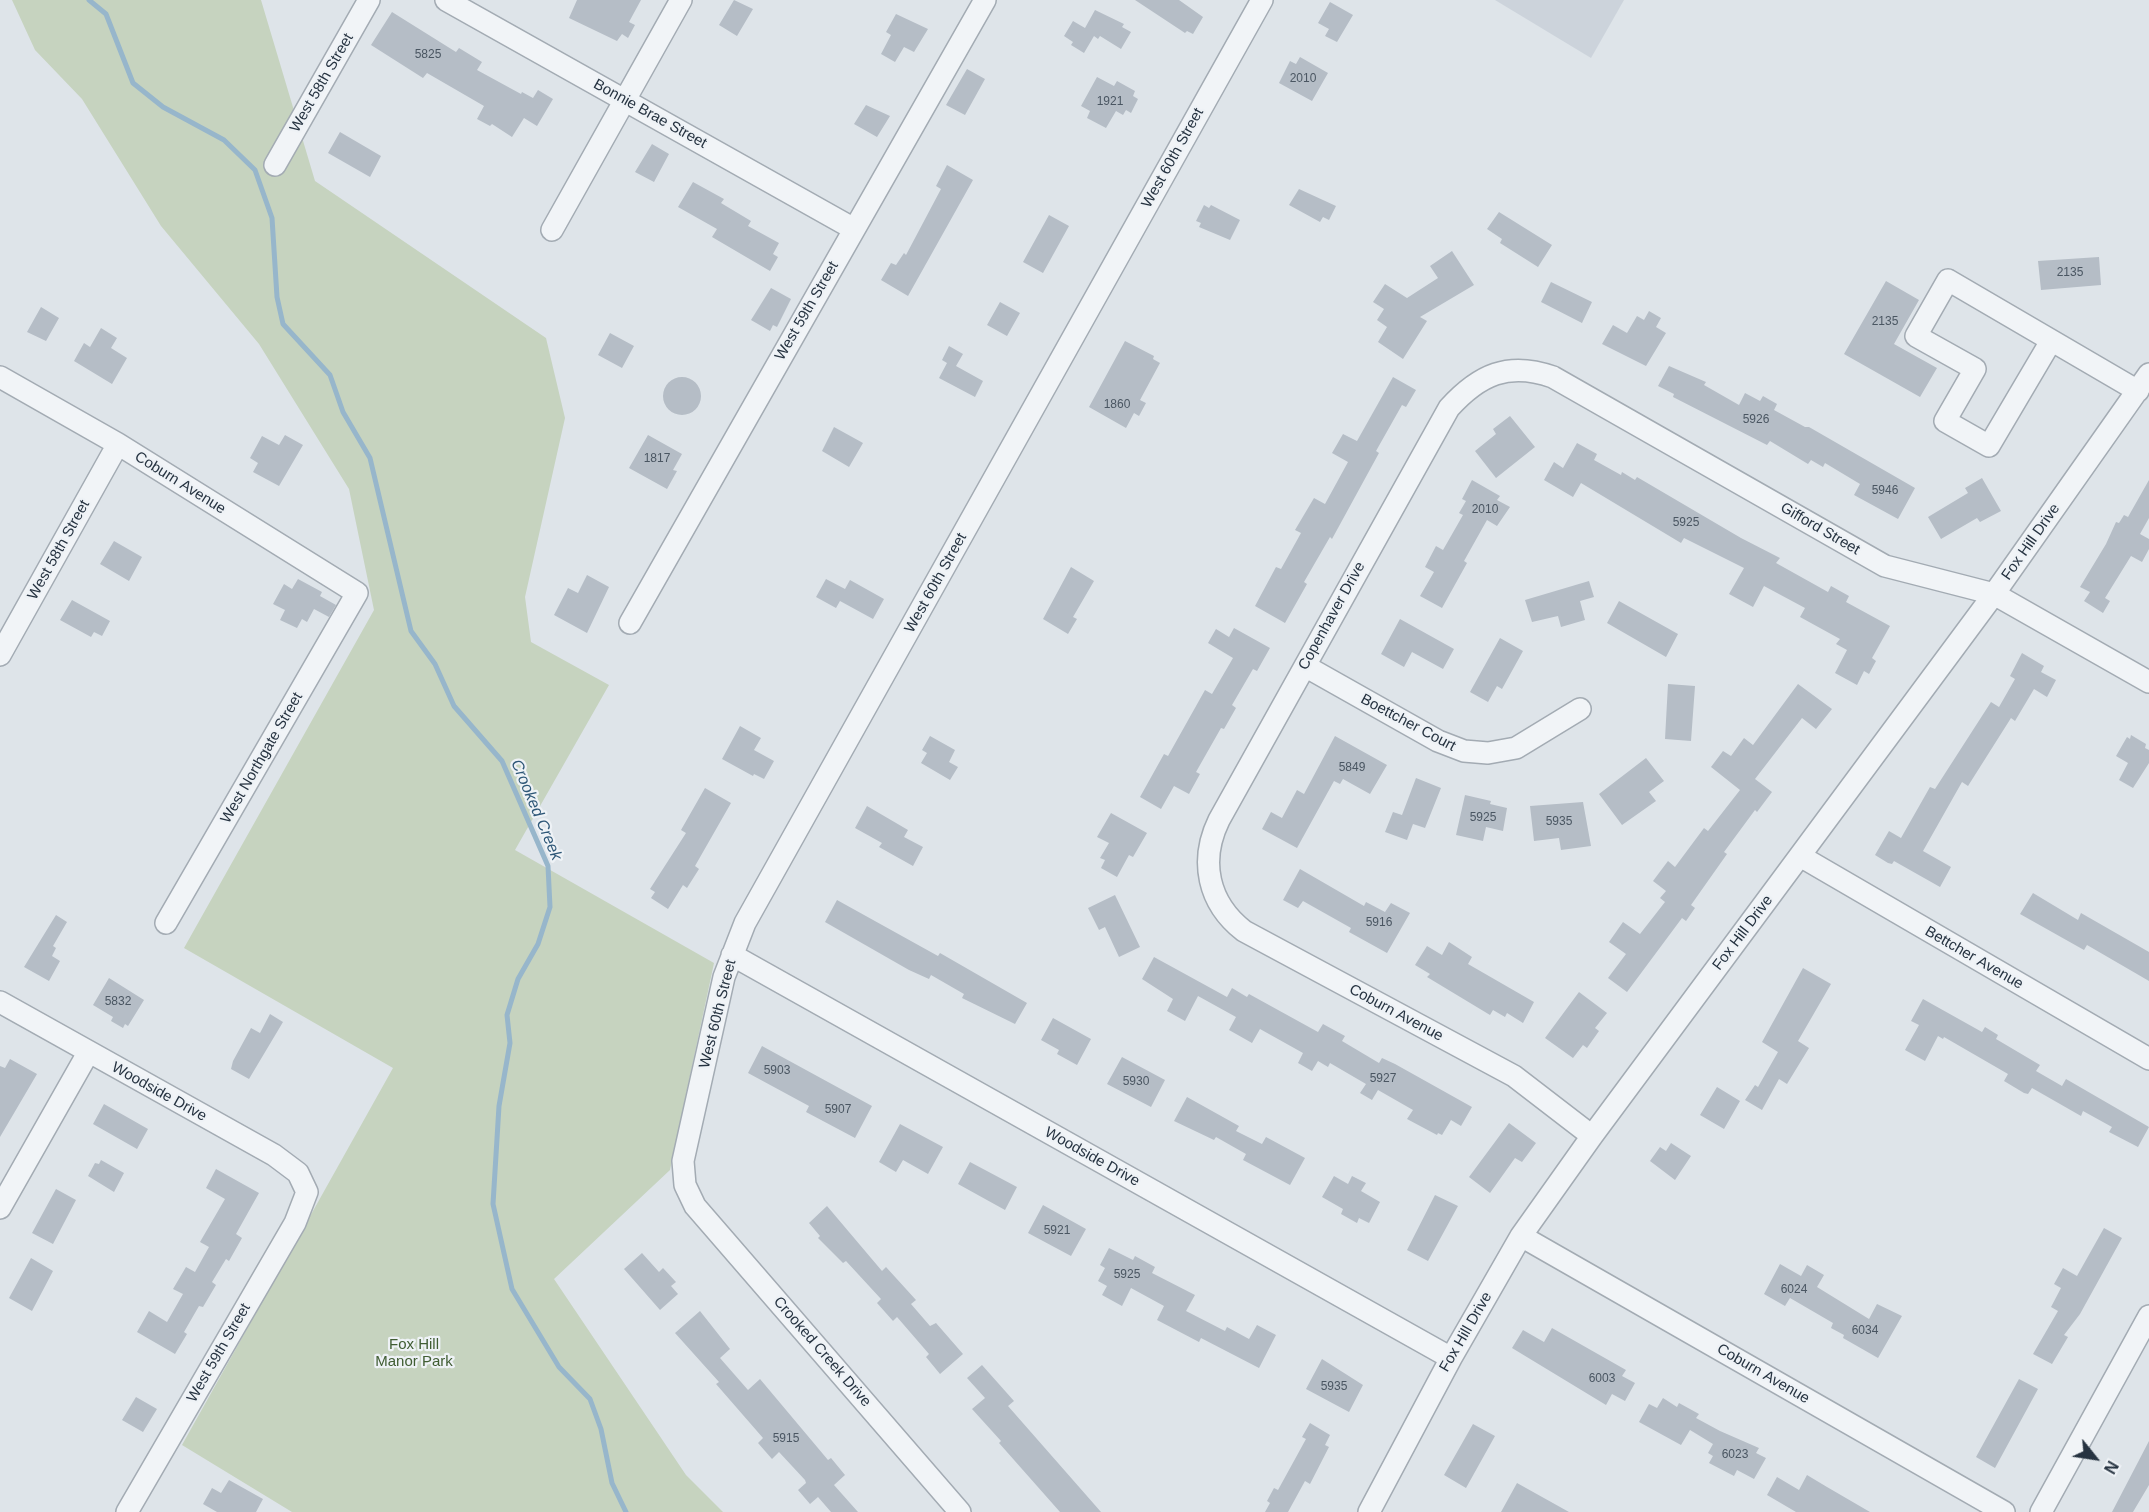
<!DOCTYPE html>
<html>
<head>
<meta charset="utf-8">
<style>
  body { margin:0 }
  #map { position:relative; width:2149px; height:1512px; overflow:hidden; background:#dee4e9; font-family:Arial,sans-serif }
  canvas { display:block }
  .north { position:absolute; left:2065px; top:1428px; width:60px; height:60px; -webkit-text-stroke:4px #eef2f6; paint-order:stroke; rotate:120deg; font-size:16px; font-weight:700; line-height:24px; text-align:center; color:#263341 }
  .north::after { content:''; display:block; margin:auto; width:21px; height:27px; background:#263341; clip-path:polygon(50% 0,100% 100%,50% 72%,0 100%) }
</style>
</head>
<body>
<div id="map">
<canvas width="2149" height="1512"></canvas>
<div class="north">N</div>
</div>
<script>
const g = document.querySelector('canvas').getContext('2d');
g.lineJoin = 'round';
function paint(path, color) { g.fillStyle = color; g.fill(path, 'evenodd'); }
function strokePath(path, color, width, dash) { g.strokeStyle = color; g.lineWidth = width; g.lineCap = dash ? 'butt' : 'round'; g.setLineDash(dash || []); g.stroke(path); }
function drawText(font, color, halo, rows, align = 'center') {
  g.font = font + ' Arial,sans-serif'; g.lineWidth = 4.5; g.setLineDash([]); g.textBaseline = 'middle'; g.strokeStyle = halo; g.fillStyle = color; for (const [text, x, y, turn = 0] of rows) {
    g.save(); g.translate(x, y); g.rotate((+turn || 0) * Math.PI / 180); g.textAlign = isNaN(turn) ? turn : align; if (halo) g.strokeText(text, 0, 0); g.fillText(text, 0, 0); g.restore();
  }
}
paint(new Path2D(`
  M1495,0H1624L1591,58Z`), '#ccd3db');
paint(new Path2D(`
  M12,0H261L315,181L546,338L565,418L525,597L531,642L609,685L515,850L714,963L670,1170L554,1279L686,1475L723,1512H292L182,1445L393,1068L184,948L374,610L349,489L259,344L161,226L82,99L35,50Z`), '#c6d3bf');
strokePath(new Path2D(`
  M89,0L106,14L133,83L163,107L224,140L255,170L272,218L277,297L283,324L330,375L343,412L370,458L411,631L435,664L454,706L502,761L548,866L550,907L538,944L518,979L507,1015L510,1043L499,1106L493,1204L512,1289L559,1367L590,1399L601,1429L612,1483L626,1512`), '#97b6cb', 5);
paint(new Path2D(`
  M577,0H641L629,22L635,25L628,38L622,34L617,41L569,18Z
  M734,0L753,9L737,36L719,25Z
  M1135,0H1179L1203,17L1193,34L1187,31L1185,33Z
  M1330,2L1353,15L1337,42L1325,36L1329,29L1318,23Z
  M1095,10L1124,24L1122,27L1131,32L1121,49L1100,36L1098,39L1094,36L1084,53L1071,45L1073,42L1064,36L1073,21L1085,28Z
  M392,12L456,52L459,48L482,62L477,70L521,94L522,92L533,98L538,90L553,99L537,126L524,118L512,137L492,124L490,126L477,119L484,106L427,73L423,78L371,45Z
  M896,14L928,29L914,52L904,47L895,62L881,54L891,35L886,32Z
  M1300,57L1328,73L1312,101L1279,83L1290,61L1296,64Z
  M967,69L985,79L965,115L946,105Z
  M1097,77L1114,86L1117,81L1135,91L1133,96L1138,99L1131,113L1126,110L1123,115L1116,111L1106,128L1087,118L1090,111L1081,106Z
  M866,105L890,116L877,137L854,124Z
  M340,132L381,156L370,177L328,153Z
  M652,144L669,154L654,182L635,172Z
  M947,165L973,180L908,296L881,280L891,263L896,265L904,253L906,255L941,189L936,186Z
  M693,182L724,199L721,203L751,221L748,226L779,243L773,254L778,257L770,271L712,237L717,229L678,207Z
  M1299,189L1336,206L1329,220L1323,217L1320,222L1289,205Z
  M1204,205L1209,208L1211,205L1240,220L1230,240L1199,227L1201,223L1196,221Z
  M1499,212L1552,245L1538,267L1500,243L1502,239L1487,229Z
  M1049,215L1069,226L1043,273L1023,262Z
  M1452,251L1474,285L1420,317L1427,321L1403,359L1378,342L1387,327L1377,320L1384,309L1373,302L1385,284L1407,298L1438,278L1430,266Z
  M2099,257L2101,285L2041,290L2038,261Z
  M1886,281L1919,300L1894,344L1937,368L1920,397L1844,354Z
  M1551,282L1592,302L1582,323L1541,302Z
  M771,288L791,299L777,327L773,325L770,331L751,320Z
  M1000,302L1020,313L1007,336L987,325Z
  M41,307L59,318L46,341L27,332Z
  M1649,311L1661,318L1656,327L1666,333L1646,366L1602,344L1613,325L1627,333L1637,316L1644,320Z
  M101,328L117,338L111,348L127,358L112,384L74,361L84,343L90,347Z
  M610,333L634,346L622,368L598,355Z
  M1125,341L1154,356L1153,359L1160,363L1140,400L1146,403L1139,416L1134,413L1126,428L1089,407Z
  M949,346L963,354L956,366L983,381L975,397L939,378L947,363L942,360Z
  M1669,366L1706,382L1704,385L1739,405L1745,393L1760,401L1763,396L1777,404L1774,410L1805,427H1809L1915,488L1898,519L1854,495L1860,484L1825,463L1823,467L1811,460L1808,464L1770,441L1767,445L1673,397L1674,394L1658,386Z
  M1393,377L1416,390L1406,407L1402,405L1376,451L1379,453L1332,539L1330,537L1304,582L1307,584L1285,623L1255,606L1276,567L1281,569L1301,533L1295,530L1314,498L1325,504L1348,462L1332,453L1343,434L1357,441Z
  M663 396a19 19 0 1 1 38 0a19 19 0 1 1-38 0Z
  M1510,416L1535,447L1496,478L1475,451L1496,434L1493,429Z
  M834,427L863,443L849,467L822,451Z
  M285,435L303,445L279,486L253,472L258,463L250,458L262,436L279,445Z
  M648,435L682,454L673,470L677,471L667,489L629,468Z
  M1577,443L1597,454L1594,460L1621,475L1622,472L1635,480L1637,477L1741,538L1780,558L1776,563L1828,592L1831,586L1849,596L1846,602L1890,626L1872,658L1876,661L1869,674L1864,671L1857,685L1835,673L1847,650L1836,644L1840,639L1800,617L1805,608L1764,586L1753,607L1729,594L1744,568L1684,538L1681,543L1581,483L1573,497L1544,480L1554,462L1563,468Z
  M1982,478L2001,511L1980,522L1977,518L1941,539L1928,517L1968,493L1965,488Z
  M1472,480L1500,496L1497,500L1510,507L1497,526L1487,520L1464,561L1467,563L1442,608L1420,596L1434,572L1425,567L1436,546L1443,550L1463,515L1459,513L1466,501L1462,499Z
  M2149,480V518L2140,534L2149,539V549L2142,562L2131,556L2105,598L2110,601L2103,613L2084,601L2090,592L2080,587L2106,544L2116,522L2119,523L2124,515L2128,517Z
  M114,541L142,557L129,581L100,564Z
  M1071,567L1094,581L1073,617L1077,619L1068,634L1043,619Z
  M587,575L609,587L587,633L554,615L568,588L578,593Z
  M298,579L322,592L320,596L336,605L329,617L314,609L307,622L302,619L297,628L280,620L285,610L273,604L284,584L292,589Z
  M826,579L845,589L850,580L884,599L873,619L840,601L836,608L816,597Z
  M1589,581L1594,597L1580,601L1585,620L1561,627L1558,616L1532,622L1525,600Z
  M72,600L110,621L102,636L94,632L91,637L60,620Z
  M1619,601L1678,634L1666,657L1607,623Z
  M1400,619L1454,649L1443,669L1412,652L1404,667L1381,654Z
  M1234,628L1270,648L1257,671L1253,669L1232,705L1236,708L1224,729L1221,728L1196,772L1200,774L1189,794L1174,786L1161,809L1140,797L1164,754L1168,756L1205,690L1212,694L1233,658L1208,643L1216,629L1229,637Z
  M1500,638L1523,651L1502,689L1497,686L1488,702L1470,692Z
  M2022,653L2044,666L2041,672L2056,680L2047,697L2034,689L2015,721L2011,718L1968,786L1962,782L1923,851L1951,867L1940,887L1894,861L1892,864L1888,863L1875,855L1889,831L1901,838L1930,787L1935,789L1991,702L1999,707L2015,679L2010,676Z
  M1668,684L1695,686L1691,741L1665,739Z
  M1798,684L1832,709L1816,729L1802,718L1755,779L1772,792L1757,812L1755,810L1724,852L1727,854L1691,905L1695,908L1686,921L1682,918L1627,992L1608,978L1626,954L1609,942L1623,922L1640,934L1665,902L1660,898L1666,891L1653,881L1668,861L1675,867L1704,828L1708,831L1740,790L1711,767L1723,751L1731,756L1744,738L1753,745Z
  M740,726L761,738L754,750L774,761L764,779L754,774L753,776L722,759Z
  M2131,735L2146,744L2145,748L2149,750V763L2133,788L2119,780L2128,763L2116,756L2127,737L2130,739Z
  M930,736L955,750L949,762L958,767L950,780L921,763L927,753L922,750Z
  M1335,736L1387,765L1370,794L1343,779L1340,784L1334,781L1297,848L1262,829L1271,812L1282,818L1297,790L1304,794Z
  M1646,758L1664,781L1649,792L1656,801L1622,825L1599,794Z
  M1416,778L1441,788L1425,828L1413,824L1407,840L1385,832L1393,812L1402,815Z
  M705,788L731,803L695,866L699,869L687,888L683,885L668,909L651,898L655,892L650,889L686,833L681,830Z
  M1465,795L1491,801L1490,804L1507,808L1503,831L1486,827L1483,841L1456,835Z
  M1583,802L1591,846L1561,850L1559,838L1534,841L1530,806Z
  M867,806L908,830L904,837L923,847L913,866L879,847L882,843L855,828Z
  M1111,813L1147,833L1133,857L1129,855L1117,877L1101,868L1105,860L1100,858L1109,843L1097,837Z
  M1300,869L1364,906L1366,902L1385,912L1391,903L1410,913L1387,953L1349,932L1351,928L1303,901L1298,908L1283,900Z
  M2033,893L2078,920L2081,913L2149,952V981L2087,945L2084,950L2020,914Z
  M1115,895L1140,947L1119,957L1105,927L1099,930L1088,908Z
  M837,900L938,956L940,953L1027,1003L1015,1024L962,998L964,994L931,975L929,979L909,970L825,922Z
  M56,915L67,922L53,946L56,948L52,956L60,961L49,981L24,967Z
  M1449,942L1472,957L1468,964L1534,1002L1523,1023L1507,1013L1505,1017L1493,1010L1490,1015L1427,977L1430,974L1415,965L1427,946L1442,955Z
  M1154,957L1227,997L1232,988L1247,997L1249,994L1318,1032L1323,1024L1345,1036L1342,1041L1379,1063L1382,1058L1395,1064L1472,1107L1461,1126L1451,1120L1442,1135L1438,1133L1437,1135L1407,1119L1413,1110L1378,1090L1372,1100L1360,1093L1366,1084L1330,1063L1328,1067L1318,1061L1312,1071L1298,1063L1303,1053L1260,1029L1252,1043L1229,1030L1236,1017L1198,996L1185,1021L1167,1011L1173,999L1142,979Z
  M1803,968L1831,984L1798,1041L1809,1048L1787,1084L1779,1079L1762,1110L1745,1100L1755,1085L1758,1087L1778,1052L1762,1042Z
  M109,978L144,1000L128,1026L125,1024L123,1028L111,1021L113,1017L93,1005Z
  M1579,992L1607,1013L1595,1028L1599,1031L1587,1048L1583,1045L1573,1058L1545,1038Z
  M1923,999L1982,1032L1985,1027L1998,1035L1996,1039L2040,1065L2036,1071L2062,1086L2066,1079L2149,1127L2138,1147L2109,1132L2112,1127L2083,1111L2081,1116L2032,1088L2028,1094L2024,1093L2004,1081L2008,1074L1944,1037L1943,1039L1938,1036L1925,1061L1905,1050L1919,1025L1911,1021Z
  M270,1014L283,1022L249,1079L231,1069L233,1061L251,1028L260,1033Z
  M1053,1018L1091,1039L1077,1065L1057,1054L1059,1050L1041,1040Z
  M762,1046L872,1106L855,1138L806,1112L809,1106L748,1073Z
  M1122,1057L1165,1080L1151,1107L1107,1084Z
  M10,1059L37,1074L0,1137V1066L5,1068Z
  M1717,1087L1740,1101L1724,1129L1700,1115Z
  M1187,1097L1239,1126L1236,1131L1262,1144L1266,1137L1305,1158L1290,1185L1243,1160L1246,1154L1216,1137L1214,1140L1174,1121Z
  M104,1104L148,1129L137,1149L93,1124Z
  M1509,1123L1536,1143L1522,1162L1515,1158L1490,1193L1469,1177Z
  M900,1124L943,1147L928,1174L903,1160L896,1172L879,1162Z
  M1671,1143L1691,1156L1675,1180L1650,1161L1660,1147L1666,1151Z
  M101,1160L124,1173L114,1192L88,1176L95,1163L99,1164Z
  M970,1162L1017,1187L1005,1210L958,1184Z
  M216,1169L259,1193L236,1234L242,1238L229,1261L226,1259L212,1282L216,1285L203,1307L199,1306L184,1332L187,1334L175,1354L137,1332L149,1311L167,1322L183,1294L173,1289L186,1267L195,1272L209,1247L200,1242L225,1199L206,1188Z
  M1334,1176L1348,1184L1352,1176L1366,1183L1361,1191L1380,1202L1369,1223L1359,1218L1357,1223L1341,1214L1343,1209L1322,1197Z
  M56,1189L76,1200L53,1244L32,1233Z
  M1435,1195L1458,1206L1428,1261L1407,1250Z
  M1043,1205L1086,1229L1071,1256L1028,1233Z
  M827,1206L882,1271L886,1267L916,1300L911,1304L930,1326L936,1323L963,1354L940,1374L926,1357L929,1354L897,1317L893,1321L877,1303L881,1299L846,1261L843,1263L818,1238L820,1236L809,1223Z
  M2104,1228L2122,1238L2080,1314L2064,1335L2068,1337L2052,1364L2033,1354L2058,1311L2051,1307L2061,1288L2054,1284L2063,1268L2077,1276Z
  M1109,1248L1133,1260L1135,1256L1155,1267L1152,1273L1195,1295L1186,1311L1225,1331L1227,1327L1249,1339L1257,1325L1276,1335L1259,1368L1201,1338L1199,1342L1157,1320L1164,1306L1131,1288L1122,1306L1102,1295L1107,1286L1098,1281L1105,1268L1100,1265Z
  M642,1253L659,1272L663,1268L676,1282L671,1286L678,1294L660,1310L624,1269Z
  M31,1258L53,1271L32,1311L9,1298Z
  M1780,1264L1801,1276L1807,1265L1824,1275L1817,1287L1869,1319L1877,1304L1902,1316L1878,1358L1843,1338L1844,1335L1831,1328L1833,1323L1790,1298L1785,1306L1764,1294Z
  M700,1311L730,1349L720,1358L748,1390L760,1379L828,1460L831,1458L845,1475L834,1485L858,1512H831L818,1497L810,1504L798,1490L806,1483L805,1480L779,1452L772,1459L758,1443L763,1438L716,1384L719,1382L675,1333Z
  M1552,1328L1626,1370L1622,1376L1635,1383L1625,1401L1612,1394L1606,1405L1512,1348L1523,1330L1544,1342Z
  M1322,1359L1363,1385L1349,1412L1306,1389Z
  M982,1365L1014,1401L1008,1406L1101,1512H1060L999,1443L1001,1441L972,1409L985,1398L967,1378Z
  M2019,1379L2038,1389L1995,1468L1976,1457Z
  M136,1397L157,1409L143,1432L122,1420Z
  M1663,1398L1677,1407L1679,1403L1699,1414L1696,1418L1720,1431L1759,1448L1756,1453L1766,1458L1754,1479L1737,1470L1734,1476L1709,1463L1713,1456L1708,1453L1713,1444L1690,1430L1681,1445L1639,1422L1649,1404L1657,1408Z
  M1310,1423L1330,1435L1325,1445L1329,1447L1310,1484L1305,1481L1288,1512H1265L1270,1503L1267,1501L1274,1488L1278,1490L1306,1439L1302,1437Z
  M1473,1424L1495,1436L1466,1488L1444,1475Z
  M2149,1441V1485L2133,1512H2112Z
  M1807,1475L1827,1487L1870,1512H1796L1767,1495L1777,1477L1799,1490Z
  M229,1480L263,1499L256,1512H217L203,1504L212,1488L221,1493Z
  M1517,1483L1569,1512H1501Z`), '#b5bdc6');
const minor = new Path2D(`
  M446,0L854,229
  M275,165L369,0
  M552,230L681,0
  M2051,341L1989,446L1945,421L1975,369L1916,336L1948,280L2138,391
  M0,377L118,444L357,593L166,923
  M630,623L985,0
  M0,655L118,444
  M1305,666L1438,741L1464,751L1488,753L1516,748L1580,709
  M1800,856L2149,1059
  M732,955L1451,1358
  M0,1002L274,1155L298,1173L307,1192L295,1223L127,1512
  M1592,1136L1514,1076L1244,931C1208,903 1199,861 1219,820L1449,408C1479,375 1508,361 1553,377L1885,566L1994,594L2149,682
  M0,1208L88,1053
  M1521,1236L2004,1512
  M960,1512L695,1206L685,1185L683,1161L724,977L745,923L1262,0
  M1369,1512L1451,1358L1521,1236L1592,1136L1994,594L2149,374
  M2041,1512L2149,1316`);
strokePath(minor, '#a3abb3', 24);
strokePath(minor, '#f1f4f7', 21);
drawText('12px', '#4a5662', null, [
  ["5825",428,55],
  ["2010",1303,79],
  ["1921",1110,102],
  ["2135",2070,273],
  ["2135",1885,322],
  ["1860",1117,405],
  ["5926",1756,420],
  ["1817",657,459],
  ["5946",1885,491],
  ["2010",1485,510],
  ["5925",1686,523],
  ["5849",1352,768],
  ["5925",1483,818],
  ["5935",1559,822],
  ["5916",1379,923],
  ["5832",118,1002],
  ["5903",777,1071],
  ["5927",1383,1079],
  ["5930",1136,1082],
  ["5907",838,1110],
  ["5921",1057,1231],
  ["5925",1127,1275],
  ["6024",1794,1290],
  ["6034",1865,1331],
  ["6003",1602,1379],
  ["5935",1334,1387],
  ["5915",786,1439],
  ["6023",1735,1455]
]);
drawText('15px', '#263341', '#eef2f6', [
  ["West 58th Street",322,83,-60],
  ["Bonnie Brae Street",650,114,29],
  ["West 60th Street",1173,158,-61],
  ["West 59th Street",807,311,-60],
  ["Coburn Avenue",180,483,32],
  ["Gifford Street",1820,529,30],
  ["Fox Hill Drive",2031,542,-55],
  ["West 58th Street",59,550,-61],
  ["West 60th Street",936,583,-61],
  ["Copenhaver Drive",1332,616,-61],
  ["Boettcher Court",1408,723,28],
  ["West Northgate Street",262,758,-60],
  ["Fox Hill Drive",1743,933,-53],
  ["Bettcher Avenue",1974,958,30],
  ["Coburn Avenue",1396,1013,28],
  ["West 60th Street",718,1014,-76],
  ["Woodside Drive",159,1092,29],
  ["Woodside Drive",1092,1157,29],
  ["Fox Hill Drive",1466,1332,-60],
  ["Crooked Creek Drive",822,1352,49],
  ["West 59th Street",219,1353,-60],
  ["Coburn Avenue",1763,1374,30]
]);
drawText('15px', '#405d33', '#eef2f6', [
  ["Fox Hill",414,1345],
  ["Manor Park",414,1362]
]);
drawText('italic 16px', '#2e5777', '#eef2f6', [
  ["Crooked Creek",536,810,67]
]);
</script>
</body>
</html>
